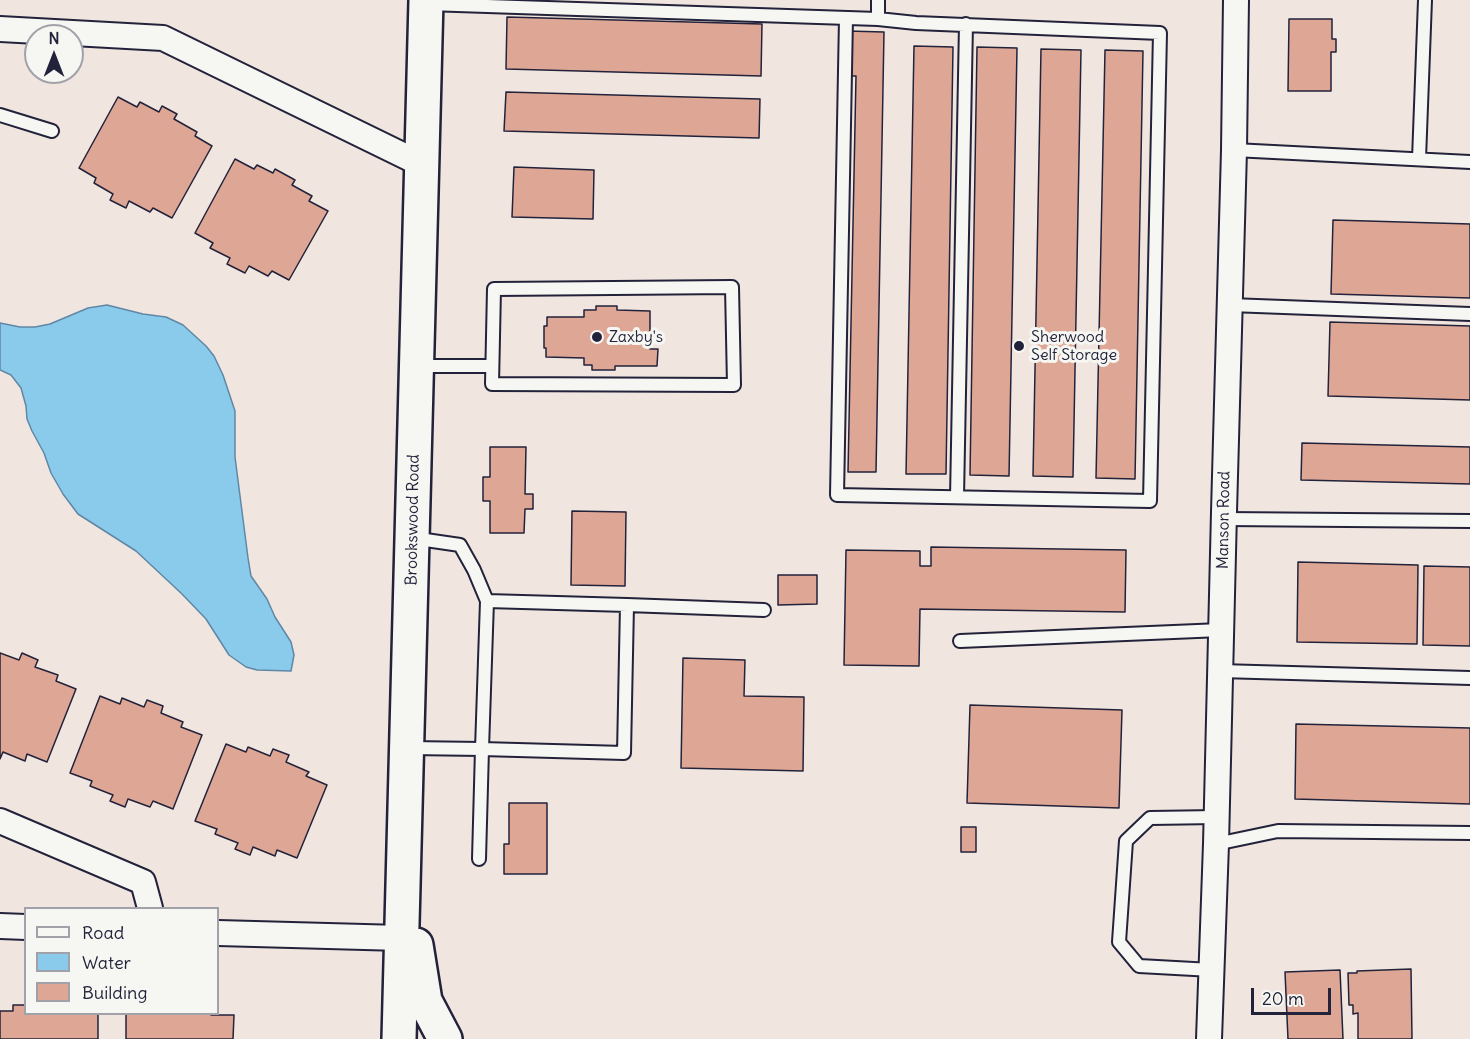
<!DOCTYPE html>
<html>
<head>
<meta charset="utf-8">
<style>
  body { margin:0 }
  #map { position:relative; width:1470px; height:1039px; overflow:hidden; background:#f1e6df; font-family:Delius,sans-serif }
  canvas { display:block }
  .legend { position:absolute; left:24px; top:907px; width:195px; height:108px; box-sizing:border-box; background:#f6f6f2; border:2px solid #a1a1a9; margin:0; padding:8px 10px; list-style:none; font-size:18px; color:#22223b }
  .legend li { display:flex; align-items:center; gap:12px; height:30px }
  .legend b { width:30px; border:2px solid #a1a1a9 }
  .north { position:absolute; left:24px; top:24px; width:60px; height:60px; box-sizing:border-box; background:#f6f6f2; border:2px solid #a1a1a9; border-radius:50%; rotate:0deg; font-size:16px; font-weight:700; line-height:24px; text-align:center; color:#22223b }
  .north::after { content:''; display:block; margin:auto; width:21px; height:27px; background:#22223b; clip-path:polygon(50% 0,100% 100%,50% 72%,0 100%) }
  .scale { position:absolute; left:1251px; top:988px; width:80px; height:27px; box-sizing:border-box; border:3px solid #22223b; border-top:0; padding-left:8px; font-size:18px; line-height:21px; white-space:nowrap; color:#22223b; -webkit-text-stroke:4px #f6f6f2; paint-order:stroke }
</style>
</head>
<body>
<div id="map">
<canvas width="1470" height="1039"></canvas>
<ul class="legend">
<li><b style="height:8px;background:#f6f6f2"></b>Road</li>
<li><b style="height:16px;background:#8acbeb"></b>Water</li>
<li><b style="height:16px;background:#dea795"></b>Building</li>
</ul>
<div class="north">N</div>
<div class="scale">20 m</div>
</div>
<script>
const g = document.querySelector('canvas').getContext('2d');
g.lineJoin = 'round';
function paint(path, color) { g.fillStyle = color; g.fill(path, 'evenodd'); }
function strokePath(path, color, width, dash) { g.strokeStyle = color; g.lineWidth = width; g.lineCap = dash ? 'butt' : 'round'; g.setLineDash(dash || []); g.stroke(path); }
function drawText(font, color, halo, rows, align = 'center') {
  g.font = font + ' Delius,sans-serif'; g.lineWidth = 6; g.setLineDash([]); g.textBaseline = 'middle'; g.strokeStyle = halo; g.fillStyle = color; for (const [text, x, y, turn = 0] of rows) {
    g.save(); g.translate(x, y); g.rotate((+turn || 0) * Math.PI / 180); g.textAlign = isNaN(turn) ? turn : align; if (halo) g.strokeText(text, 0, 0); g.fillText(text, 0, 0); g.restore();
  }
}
const water = new Path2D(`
  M107,305L143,314L166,317L183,325L206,346L214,356L223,375L235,411V457L248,558L251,576L267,599L275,617L291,642L294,655L291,671L257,670L246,667L229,655L206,619L182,594L136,551L78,514L63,494L51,473L44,453L32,431L27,419L26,406L21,388L11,375L0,370V323L20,327H35L50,324L88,308Z`);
paint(water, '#8acbeb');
strokePath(water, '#6087a5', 1.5);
const building = new Path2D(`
  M507,17L762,24L761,76L506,69Z
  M1289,19H1332V39H1336V52H1331V91H1288Z
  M847,31L884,32L876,472H848L856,76H846Z
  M914,46L953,47L946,474H906Z
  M977,47L1017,48L1009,476L970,475Z
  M1041,49L1081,50L1073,477L1033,476Z
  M1105,50L1143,51L1135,479L1096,478Z
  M506,92L760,99L759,138L504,131Z
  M118,97L137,107L140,102L159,112L162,106L177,114L174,119L197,132L195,136L212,146L172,218L153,208L150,212L129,201L126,208L110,200L113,194L94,183L96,178L79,168Z
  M235,159L254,169L257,165L273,173L275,169L295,180L292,185L312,196L309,201L328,211L289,280L272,271L268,276L249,266L245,273L227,264L230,258L210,248L213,243L195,233Z
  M514,167L594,170L593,219L512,217Z
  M1333,220L1470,224V298L1331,294Z
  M596,306H617V310L650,311V349H658L657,366H615V370H592V365H584V358L546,357V348H544V326H547V317H584V310H596Z
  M1330,322L1470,326V400L1328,396Z
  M1302,443L1470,447V484L1301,480Z
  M490,447H526L525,494H533V509H525L524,533H490V501H483V477H490Z
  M572,511L626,512L625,586L571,585Z
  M931,547L1126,550L1125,612L920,609L919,666L844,665L846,550L920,551V566H931Z
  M1298,562L1418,565L1417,644L1297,642Z
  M1424,566L1470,567V646L1423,645Z
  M778,575H817V604L778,605Z
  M0,653L19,660L22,653L38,660L35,667L58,675L56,681L76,689L47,762L27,754L25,761L3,752L0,759Z
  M683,658L745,660L744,696L804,697L803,771L681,768Z
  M100,696L120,704L122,698L144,707L147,700L163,706L161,713L183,722L181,727L202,735L173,809L153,801L150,807L128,799L125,807L110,801L113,795L90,786L92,781L70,773Z
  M970,705L1122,710L1119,808L967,803Z
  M1296,724L1470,728V804L1295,799Z
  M226,744L246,752L248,747L270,756L273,749L289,755L286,762L309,772L306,776L327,785L297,858L277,850L275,856L253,847L250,855L235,849L238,843L215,834L217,829L195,821Z
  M509,803H547V874H504V844H509Z
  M961,827H976V852H961Z
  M1411,969L1412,1039H1358V1013L1353,1014V1005H1349L1348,973H1357V971Z
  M1340,970L1343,1039H1288L1285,972Z
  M13,1005H26V1014H98V1039H0V1011H13Z
  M126,1014H211V1015H234L233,1039H126Z`);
paint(building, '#dea795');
strokePath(building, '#22223b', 1.5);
const lane = new Path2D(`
  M427,4L878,19V0
  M846,18L837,495L1150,501L1160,33L916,23L878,19
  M0,115L52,131
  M1234,150L1470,162
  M1419,159L1425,0
  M732,287L734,385L492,384L494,289Z
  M1230,305L1470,314
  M418,366H492
  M957,497L966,24
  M1224,519L1470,521
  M412,538L460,545L474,570L487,601
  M627,605L764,610
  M960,641L1221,630
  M1220,671L1470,678
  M409,748L482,749L487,601L627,605L624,753L482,749L479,859
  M1216,844L1278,831L1470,833
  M1212,970L1139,966L1119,942L1126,841L1150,818L1217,817`);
const street = new Path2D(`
  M0,29L163,38L421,164
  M0,821L143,882L150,908
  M0,926L26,927
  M218,933L401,938
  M1209,1039L1216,844L1224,512L1234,150L1236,0`);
const secondary = new Path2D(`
  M416,945L425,1001L445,1039
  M399,1039L426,0`);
strokePath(lane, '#22223b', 16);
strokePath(street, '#22223b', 28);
strokePath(secondary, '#22223b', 38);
strokePath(lane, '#f6f6f2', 12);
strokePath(street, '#f6f6f2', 24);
strokePath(secondary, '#f6f6f2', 33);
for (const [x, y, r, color] of [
  [597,337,6,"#22223b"],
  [1019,346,6,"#22223b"]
]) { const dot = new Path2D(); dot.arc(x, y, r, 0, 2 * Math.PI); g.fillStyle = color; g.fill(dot); strokePath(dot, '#f6f6f2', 2); }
drawText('16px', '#22223b', '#f6f6f2', [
  ["Zaxby's",609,337],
  ["Sherwood",1031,337],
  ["Self Storage",1031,355]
], 'left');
drawText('16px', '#22223b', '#f6f6f2', [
  ["Brookswood Road",413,520,-89],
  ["Manson Road",1224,520,-89]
]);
</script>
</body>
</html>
